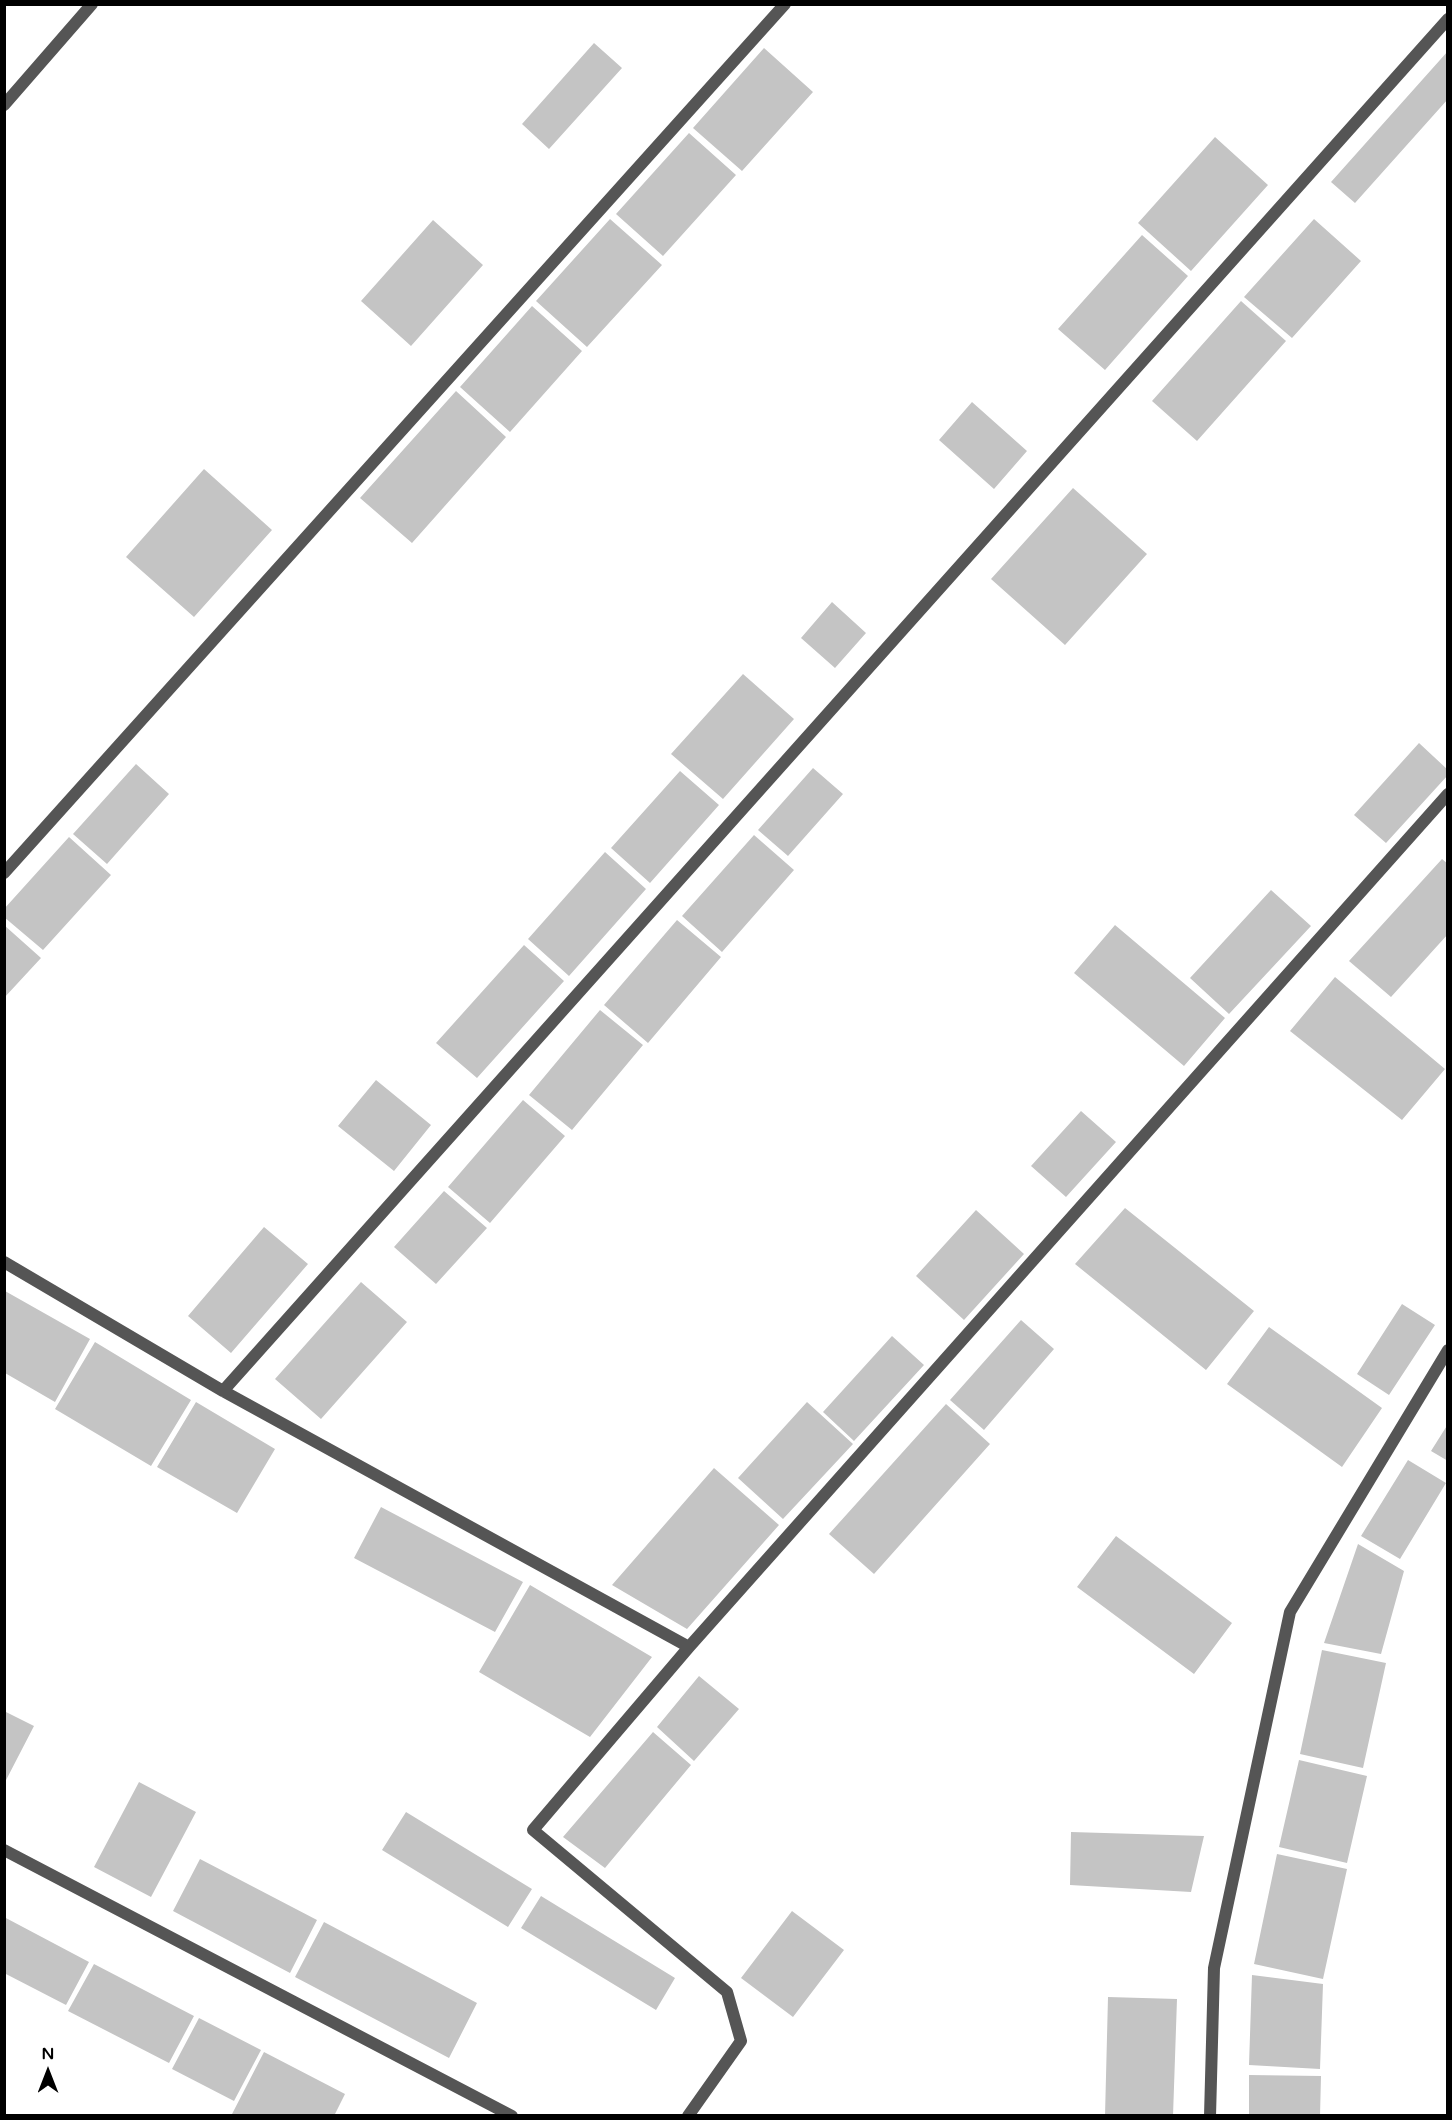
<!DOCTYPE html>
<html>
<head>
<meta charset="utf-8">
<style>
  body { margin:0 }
  #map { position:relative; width:1452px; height:2120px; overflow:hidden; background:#fff; font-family:"Varela Round",sans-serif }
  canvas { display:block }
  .frame { position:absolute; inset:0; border:6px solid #000; pointer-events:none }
  .north { position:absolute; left:18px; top:2042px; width:60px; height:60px; -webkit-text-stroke:4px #fff; paint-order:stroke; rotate:0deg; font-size:16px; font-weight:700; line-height:24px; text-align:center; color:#000 }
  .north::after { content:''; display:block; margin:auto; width:21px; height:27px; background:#000; clip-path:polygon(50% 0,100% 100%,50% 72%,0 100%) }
</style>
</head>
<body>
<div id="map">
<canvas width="1452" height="2120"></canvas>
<div class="frame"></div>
<div class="north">N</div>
</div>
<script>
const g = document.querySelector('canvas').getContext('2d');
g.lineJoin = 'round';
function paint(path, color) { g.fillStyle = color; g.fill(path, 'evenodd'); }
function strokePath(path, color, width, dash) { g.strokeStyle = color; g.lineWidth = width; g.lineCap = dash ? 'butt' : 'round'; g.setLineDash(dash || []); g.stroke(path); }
paint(new Path2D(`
  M594,43L622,68L549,149L522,124Z
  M764,48L813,92L742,171L693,128Z
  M1448,51V99L1355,203L1331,182Z
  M689,133L736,175L663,256L616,214Z
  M1215,137L1268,185L1191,271L1138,223Z
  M610,219L662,265L587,347L536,301Z
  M1314,219L1361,261L1292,338L1244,297Z
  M433,220L483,265L411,346L361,301Z
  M1142,235L1188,276L1105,370L1058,329Z
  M1241,301L1286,341L1197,441L1152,401Z
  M532,306L582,351L510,432L460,387Z
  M456,391L506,437L412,543L360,498Z
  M972,402L1027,451L994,489L939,440Z
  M204,469L272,530L194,617L126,557Z
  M1073,488L1147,554L1065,645L991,579Z
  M832,602L866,633L835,668L801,638Z
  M743,674L794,719L723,799L671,754Z
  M1419,743L1448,770V775L1386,843L1354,815Z
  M136,764L169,794L107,864L73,834Z
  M813,768L843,794L788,856L758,830Z
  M680,771L719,805L650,883L611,848Z
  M754,835L794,870L722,952L682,916Z
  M69,837L111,875L43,950L4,917V909Z
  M605,852L646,889L569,976L528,939Z
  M1442,859L1448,864V934L1391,997L1349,961Z
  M1271,890L1311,926L1229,1014L1190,978Z
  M677,920L721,957L648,1043L604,1005Z
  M4,925L41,958L4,998Z
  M1115,925L1225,1018L1184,1066L1074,973Z
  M524,945L564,981L477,1078L436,1043Z
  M1335,977L1445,1069L1402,1120L1290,1031Z
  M600,1010L643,1045L572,1130L529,1095Z
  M376,1080L431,1125L394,1171L338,1126Z
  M523,1100L565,1136L490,1223L448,1187Z
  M1081,1111L1116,1142L1066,1197L1031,1166Z
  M444,1191L487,1228L436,1284L394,1247Z
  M1125,1208L1254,1311L1206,1370L1075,1264Z
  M976,1210L1024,1254L964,1320L916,1276Z
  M264,1227L308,1264L231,1353L188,1316Z
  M361,1282L407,1322L321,1419L275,1379Z
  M5,1291L90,1339L55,1402L5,1373Z
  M1402,1304L1435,1325L1389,1395L1357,1374Z
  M1021,1320L1054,1349L984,1430L950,1400Z
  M1269,1327L1382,1408L1342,1467L1227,1384Z
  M892,1336L924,1365L854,1441L823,1412Z
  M95,1342L191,1400L151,1466L55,1409Z
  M196,1402L275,1449L237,1513L157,1467Z
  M807,1402L853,1444L783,1519L738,1478Z
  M946,1404L990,1444L874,1574L829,1534Z
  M1448,1424V1461L1431,1451Z
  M1408,1460L1446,1483L1400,1559L1361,1536Z
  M714,1468L779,1525L687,1629L612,1585Z
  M381,1507L523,1582L495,1632L354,1558Z
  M1116,1536L1232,1623L1194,1674L1077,1587Z
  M1358,1544L1404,1571L1381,1654L1324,1643Z
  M530,1585L652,1657L590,1737L479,1672Z
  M1322,1650L1386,1663L1363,1768L1300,1754Z
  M699,1676L739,1709L694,1761L657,1727Z
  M4,1711L34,1726L4,1784Z
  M653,1732L691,1765L605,1868L563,1837Z
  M1299,1760L1367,1776L1347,1863L1279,1847Z
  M139,1782L196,1812L151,1897L94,1867Z
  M406,1812L532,1889L508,1927L382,1850Z
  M1071,1832L1204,1836L1191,1892L1070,1885Z
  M1277,1854L1347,1869L1323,1979L1254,1964Z
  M200,1859L317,1920L290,1973L173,1911Z
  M541,1896L675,1978L656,2010L521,1928Z
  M792,1911L844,1950L793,2017L741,1978Z
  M4,1917L89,1962L66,2005L4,1973Z
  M324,1922L477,2003L449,2058L295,1977Z
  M94,1964L194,2016L169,2063L68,2011Z
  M1252,1975L1323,1984L1320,2069L1249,2065Z
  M1108,1997L1177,1999L1173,2116H1105Z
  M199,2018L261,2050L234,2101L172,2069Z
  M264,2052L345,2094L334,2116H231Z
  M1249,2075L1321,2076L1320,2116H1249Z`), '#c4c4c4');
strokePath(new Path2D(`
  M4,105L92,4
  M4,873L785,4
  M4,1262L223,1391L689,1647
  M223,1391L1448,19
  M4,1850L512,2116
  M688,2116L741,2041L727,1992L533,1830L689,1647L1448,794
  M1210,2116L1214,1968L1290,1612L1448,1350`), '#555', 12);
</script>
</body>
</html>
